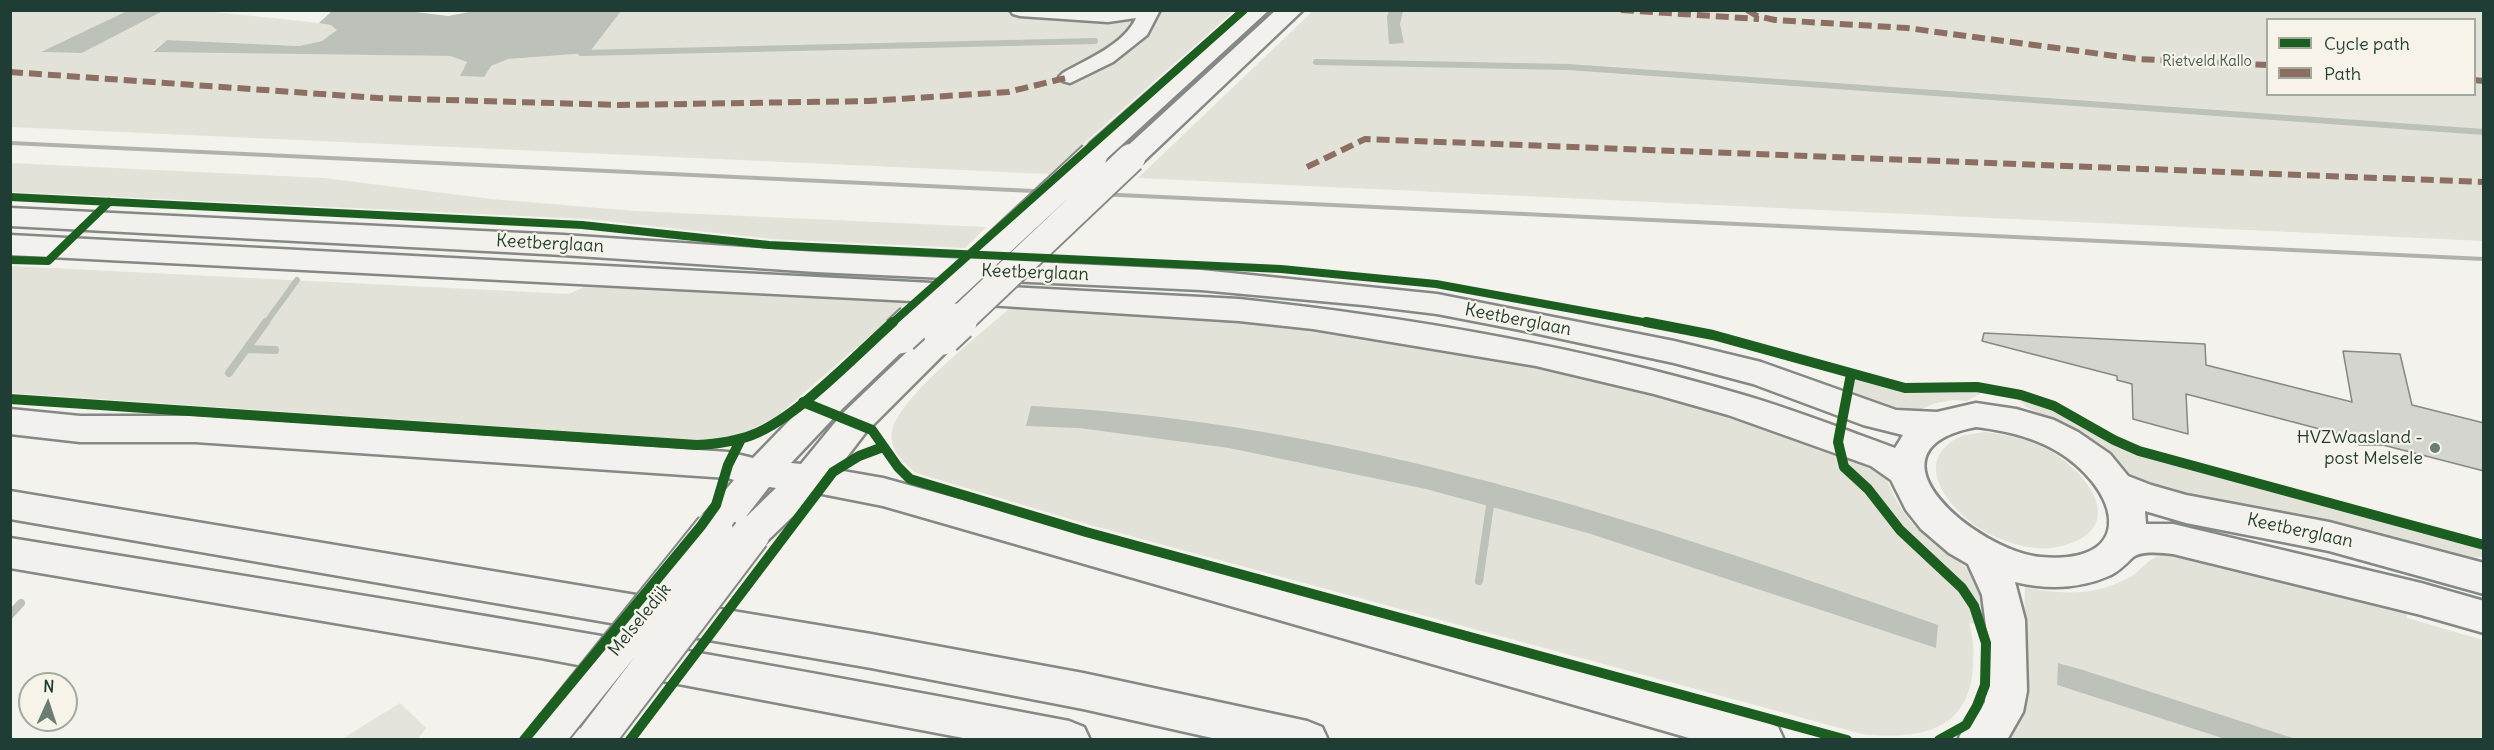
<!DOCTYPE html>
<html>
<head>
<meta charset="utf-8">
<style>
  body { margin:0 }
  #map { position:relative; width:2494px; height:750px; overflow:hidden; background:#f4f2ec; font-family:Delius,sans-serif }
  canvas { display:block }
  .frame { position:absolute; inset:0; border:12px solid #1f3d34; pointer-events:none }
  .legend { position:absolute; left:2266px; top:18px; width:210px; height:78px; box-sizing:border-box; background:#f7f3e8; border:2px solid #a1aaa0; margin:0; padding:8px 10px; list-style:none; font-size:18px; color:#1f3d34 }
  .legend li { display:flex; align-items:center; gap:12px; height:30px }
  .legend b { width:30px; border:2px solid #a1aaa0 }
  .north { position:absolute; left:18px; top:672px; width:60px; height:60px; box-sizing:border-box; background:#f7f3e8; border:2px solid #a1aaa0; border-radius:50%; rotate:3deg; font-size:16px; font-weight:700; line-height:24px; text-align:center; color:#1f3d34 }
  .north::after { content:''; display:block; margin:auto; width:21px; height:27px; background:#6a7c74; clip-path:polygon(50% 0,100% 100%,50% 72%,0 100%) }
</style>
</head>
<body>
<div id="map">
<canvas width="2494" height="750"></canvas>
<div class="frame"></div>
<ul class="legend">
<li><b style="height:8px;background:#1b5e20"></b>Cycle path</li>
<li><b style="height:8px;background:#8d6e63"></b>Path</li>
</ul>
<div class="north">N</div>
</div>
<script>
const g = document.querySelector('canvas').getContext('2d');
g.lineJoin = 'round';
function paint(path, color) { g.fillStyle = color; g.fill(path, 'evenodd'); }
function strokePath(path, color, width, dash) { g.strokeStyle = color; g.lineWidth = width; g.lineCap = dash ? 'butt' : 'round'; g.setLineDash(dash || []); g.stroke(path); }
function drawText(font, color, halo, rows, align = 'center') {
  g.font = font + ' Delius,sans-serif'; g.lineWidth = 4.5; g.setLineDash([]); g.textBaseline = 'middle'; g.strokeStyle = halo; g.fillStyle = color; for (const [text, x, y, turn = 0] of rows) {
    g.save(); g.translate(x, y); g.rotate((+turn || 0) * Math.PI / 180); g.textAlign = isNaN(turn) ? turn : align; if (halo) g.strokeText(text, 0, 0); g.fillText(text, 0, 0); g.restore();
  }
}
paint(new Path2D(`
  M400,703L426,728L418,739H342Z`), '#e4e3db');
paint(new Path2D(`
  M11,11H127L43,52L82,53L163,11H205L319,23L331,25L338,30L322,41L299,46L167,40L153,51L450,56L467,62L460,76L483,77L490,66L508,59L589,53L621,11H1234L1049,174L11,127Z
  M1313,11H2483V241L1138,178ZM2268,20H2474V94H2268Z
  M11,163L324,178L491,199L635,211L986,227L965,248L772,239L587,219L11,192Z
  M11,266L569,294L584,287L912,299L776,417L738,436L699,440L11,393Z
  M1010,308L1237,321L1310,328L1534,366L1733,415L1843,449L1885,474C1894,502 1909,524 1932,542C1944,552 1959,560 1969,571C1983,586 1987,609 1993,627L1969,623C1973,637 1974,649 1973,664C1971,732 1918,740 1862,734L1090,525L916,473C904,463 888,449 892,431C899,397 982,333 1010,308Z
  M1858,379L1909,392L1985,391L1967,401L1953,400L1936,403L1916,411L1887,410L1852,400L1855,381Z
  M2016,397L2062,413L2131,452L2483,549V557L2466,558L2312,516L2211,505L2136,481L2113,455L2094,441L2071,427L2026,407Z
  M1984,432C2005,435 2026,437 2045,448C2090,472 2132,531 2057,547C2035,552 2006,543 1986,532C1954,515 1909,465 1957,438C1964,434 1975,434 1984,432Z
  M2163,554L2184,555L2405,605L2407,618L2483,640V739H2296L2059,663L2057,685L2225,739L1997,740L2022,688L2025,587C2060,595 2097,596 2130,577C2144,569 2144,561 2163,554Z`), '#e2e2d9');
paint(new Path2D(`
  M400,10L448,16L480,10L621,11L589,53L508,59L491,66L484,77L460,76L467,62L450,56L153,52L167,40L299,46L322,41L337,30L331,25L319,23L332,11Z
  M127,11H163L82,53L41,52Z
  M1389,11H1403L1400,24L1404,43L1389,44L1387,17Z
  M1031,406C1344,421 1645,522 1938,625L1936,648L1591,534L1426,489L1229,448L1079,428L1026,426Z
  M2058,663L2083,670L2296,739H2225L2057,685Z`), '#bcc2b9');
strokePath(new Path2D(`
  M581,53L1095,41
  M1316,62L1568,67L2484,132
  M265,324L297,280`), '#bcc2b9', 6);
strokePath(new Path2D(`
  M248,349L275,350
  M229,373L266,322
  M1479,581L1491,499
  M10,615L21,603`), '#bcc2b9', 8);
const building = new Path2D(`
  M1984,333L2205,344L2206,365L2352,402L2343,351L2400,354L2412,405L2484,423V471L2383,445H2359L2358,439L2186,394L2188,434L2133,419L2132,384L2117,380V376L1982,341Z`);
paint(building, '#d5d5d0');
strokePath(building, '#848985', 1.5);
const minor = new Path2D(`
  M1010,10H1160L1147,35L1113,62L1070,83L1063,81L1059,77L1063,73C1087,59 1124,45 1136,18L1108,22L1020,16L1013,14Z`);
const secondary = new Path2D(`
  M1242,10H1269L1103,162L1093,164L1083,162L1079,156L1083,150Z
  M1276,10H1303L1141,164L1131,166L1121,164L1117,158L1121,152Z
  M10,208L563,235L816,252L1201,270L1437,294L1674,341L1761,362L1896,410L1937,412L1976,403L2016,409L2054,420L2078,432L2110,454L2128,476L2151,485L2186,495L2329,522L2484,563V594L2329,551L2186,523L2145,511L2146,524H2173L2421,583L2484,601V633L2421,615L2173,554C2162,553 2141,550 2132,558C2126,564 2119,571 2111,575C2080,589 2048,590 2015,582L2025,620L2027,691L2023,712L2007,740H1958L1964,727L1979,712L1985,702L1987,634L1982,595L1968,564L1949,553L1921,529L1906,510L1891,480L1871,466L1728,415L1654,394L1536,366L1313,329L1239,321L971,304L10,255V235L1239,299C1407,317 1577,346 1740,394C1792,409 1843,429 1895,448L1903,435L1863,425L1753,384L1674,363L1520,330L1437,314L1363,305L1201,290L816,272L563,255L10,226ZM1976,427C2008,431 2039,438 2066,457C2125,500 2130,565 2041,557C1977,551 1855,450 1976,427Z
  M900,324L911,327L916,335L911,343L843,408L791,463L801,464L842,414L932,328L943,325L954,328L959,336L954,344L866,432L837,470L883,478L1763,721L1778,727L1784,740H1696L883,506L817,493L764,544L751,549L738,544L733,534L735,529C725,542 717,544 701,539L696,529L701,519L734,480L728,478L195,442H80L10,434V409L80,416H195L728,452L753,458L819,390L889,327ZM769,487L776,488L744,519Z`);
const motorway = new Path2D(`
  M10,491L871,634L1083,673L1307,721L1322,727L1328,740H1221L1083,709L871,668L10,519Z
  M10,538C364,595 717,653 1069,721L1084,727L1090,740H974L541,658L10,568Z`);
strokePath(minor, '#848985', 5);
strokePath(secondary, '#848985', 5);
strokePath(motorway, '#848985', 5);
paint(minor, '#f2f1ed');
paint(secondary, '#f2f1ed');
paint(motorway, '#f2f1ed');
strokePath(new Path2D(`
  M10,143L2484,259`), '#b0b2ae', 4);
const secondaryBridgeFar1 = new Path2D(`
  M912,324L1093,156
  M956,324L1131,158`);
const secondaryBridge = new Path2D(`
  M900,335L914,322
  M943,336L958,322
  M544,740L714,529
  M595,740L751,534`);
strokePath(secondaryBridgeFar1, '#848985', 32, []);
strokePath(secondaryBridge, '#848985', 41, []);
strokePath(secondaryBridgeFar1, '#f2f1ed', 28);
strokePath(secondaryBridge, '#f2f1ed', 37);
strokePath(new Path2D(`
  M1621,10L1759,19
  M1747,10L1757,16L1775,20L1907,28L2138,59L2268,65
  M10,72L378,98L620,105L869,101L1008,92L1070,77
  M2474,80L2484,81
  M1307,167L1365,139L2484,182`), '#8d6e63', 6, [13, 6]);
strokePath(new Path2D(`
  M10,197L582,225L769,245L1281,269L1436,284L1654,324
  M10,260L48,261L109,202
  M891,324L1244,10`), '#1b5e20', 8);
strokePath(new Path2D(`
  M1646,322L1713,335L1905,388L1977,387L2021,395L2054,406L2114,440L2139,451L2484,545
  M1851,374L1838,442L1844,467L1868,489L1900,530L1962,588L1974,606L1986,643L1985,685L1977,706L1966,725L1939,740
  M10,399L697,445C716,444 734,442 752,435C798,417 855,356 893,322
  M803,402L872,430L898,467L910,479L1086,532L1847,740
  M524,740L701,526L716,505L728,465L740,441
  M630,740L833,472L859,456L883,447`), '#1b5e20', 10);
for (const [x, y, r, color] of [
  [2435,448,6,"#6a7c74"]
]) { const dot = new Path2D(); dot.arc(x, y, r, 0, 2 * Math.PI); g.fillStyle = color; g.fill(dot); strokePath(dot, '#f7f3e8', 2); }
drawText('15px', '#435b52', '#f7f3e8', [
  ["Rietveld Kallo",2207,62]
]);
drawText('18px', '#1f3d34', '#f7f3e8', [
  ["Keetberglaan",550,244,3],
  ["Keetberglaan",1035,273,2],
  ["Keetberglaan",1518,320,11],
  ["Keetberglaan",2300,531,12],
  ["Melseledijk",640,620,-51]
]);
drawText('18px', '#1f3d34', '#f7f3e8', [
  ["HVZWaasland -",2423,438],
  ["post Melsele",2423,459]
], 'right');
</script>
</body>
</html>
